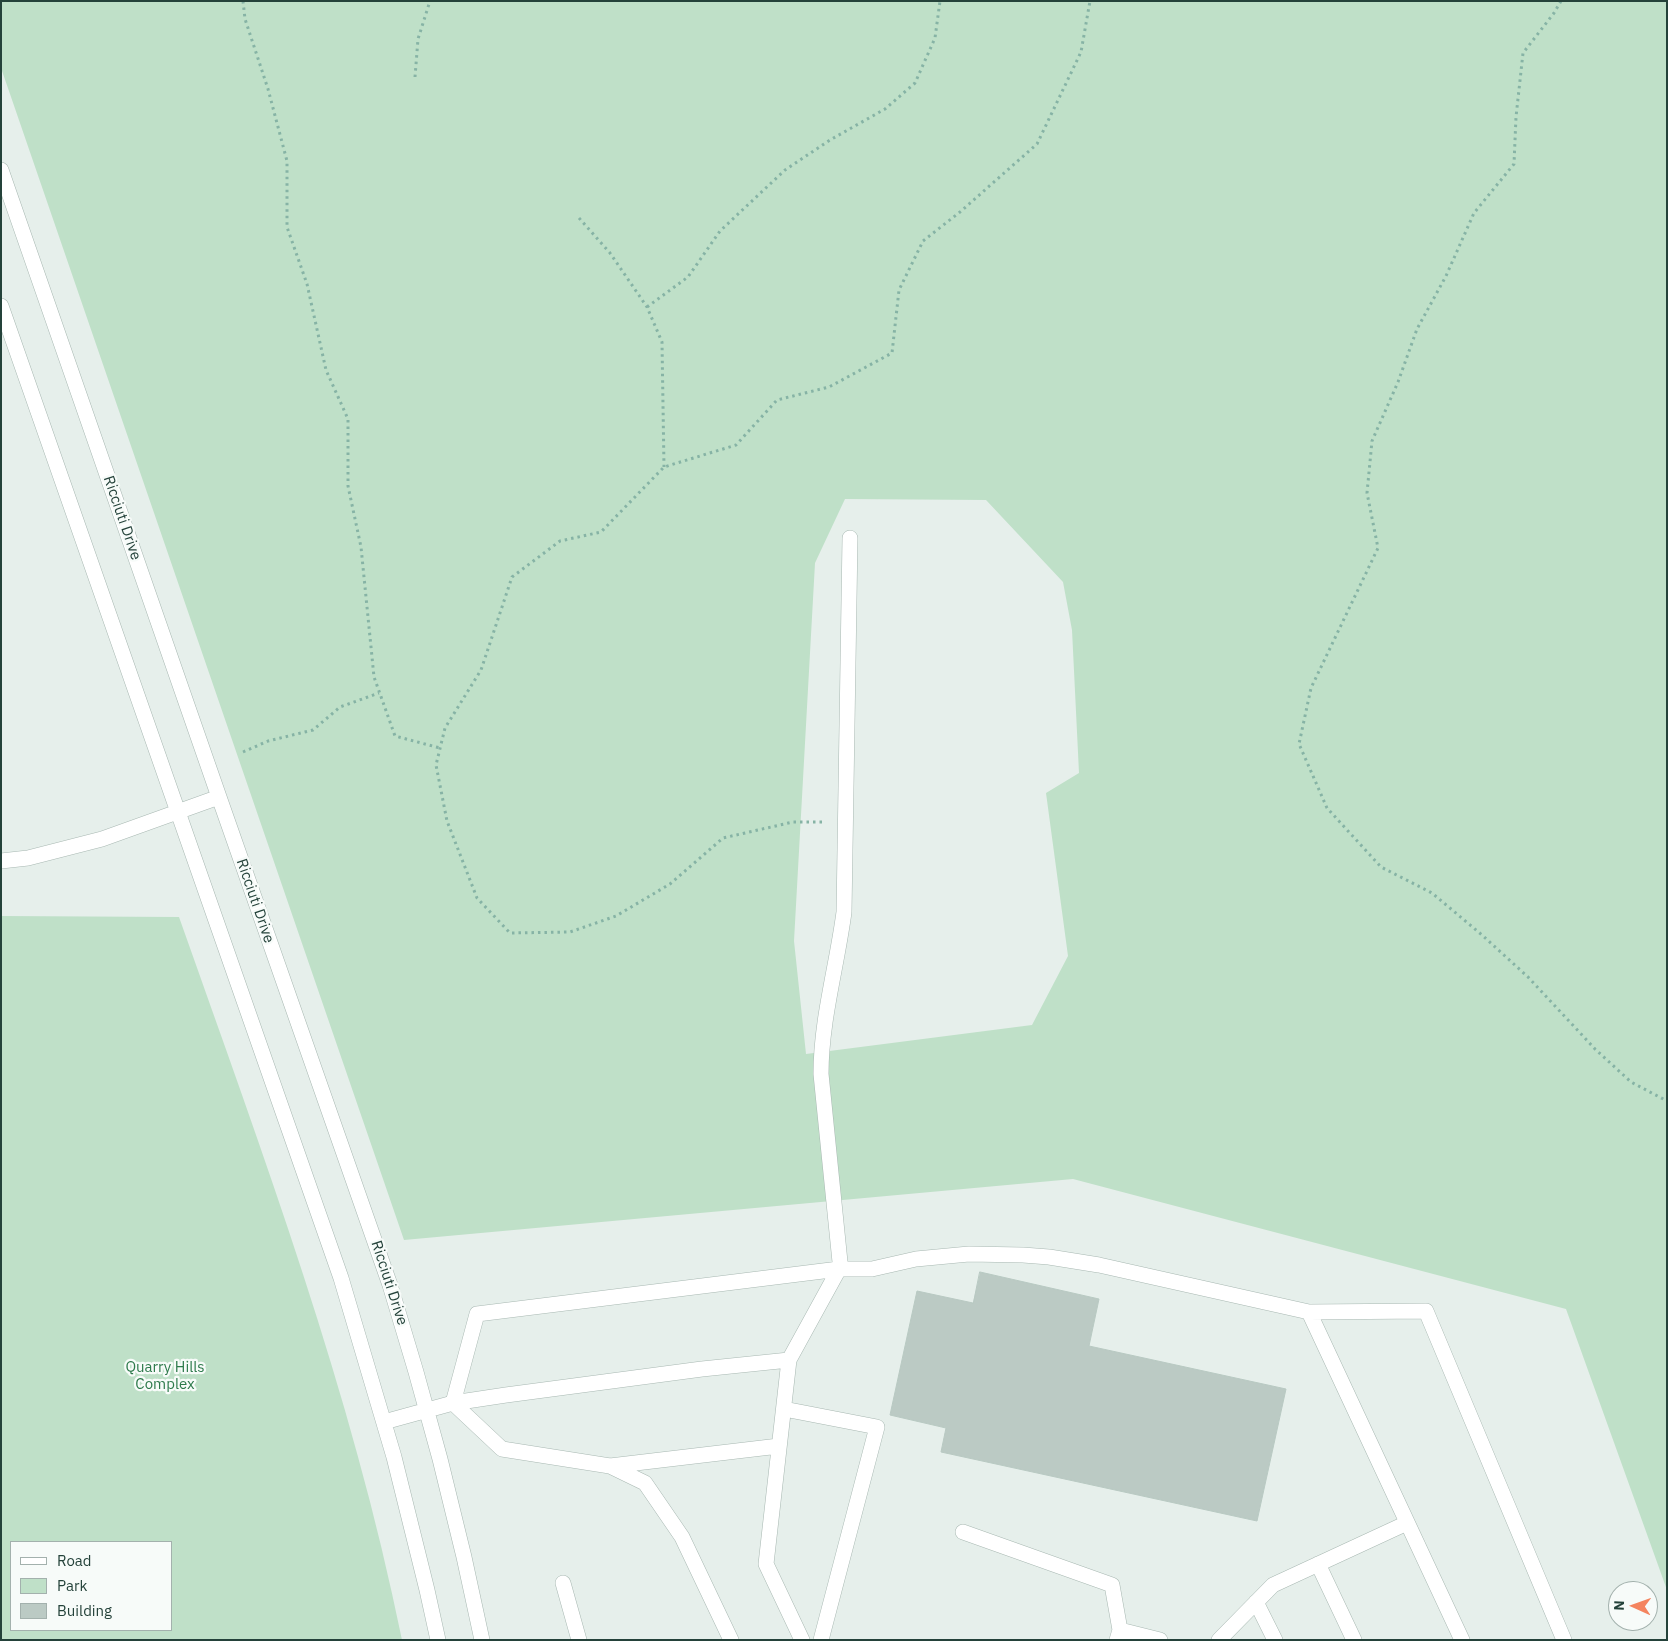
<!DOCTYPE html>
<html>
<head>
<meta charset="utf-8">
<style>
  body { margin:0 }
  #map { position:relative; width:1668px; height:1641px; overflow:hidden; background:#e6efeb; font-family:"IBM Plex Sans",sans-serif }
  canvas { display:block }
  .frame { position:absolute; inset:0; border:2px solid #24423a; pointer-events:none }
  .legend { position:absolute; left:10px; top:1541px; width:162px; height:90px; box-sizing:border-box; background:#f7fbf9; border:1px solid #a3b1ad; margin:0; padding:6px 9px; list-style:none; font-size:15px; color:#24423a }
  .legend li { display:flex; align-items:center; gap:10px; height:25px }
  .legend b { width:25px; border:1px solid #a3b1ad }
  .north { position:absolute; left:1608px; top:1581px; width:50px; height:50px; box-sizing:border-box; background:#f7fbf9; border:1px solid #a3b1ad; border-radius:50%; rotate:272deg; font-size:14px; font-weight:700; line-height:20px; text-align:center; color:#24423a }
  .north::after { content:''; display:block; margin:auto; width:18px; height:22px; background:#f4845f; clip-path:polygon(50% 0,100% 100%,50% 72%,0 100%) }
</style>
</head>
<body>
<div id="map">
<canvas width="1668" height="1641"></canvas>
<div class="frame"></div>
<ul class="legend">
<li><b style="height:6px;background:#fff"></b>Road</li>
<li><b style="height:14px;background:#bfe0c8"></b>Park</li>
<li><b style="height:14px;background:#bbcac4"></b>Building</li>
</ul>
<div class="north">N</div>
</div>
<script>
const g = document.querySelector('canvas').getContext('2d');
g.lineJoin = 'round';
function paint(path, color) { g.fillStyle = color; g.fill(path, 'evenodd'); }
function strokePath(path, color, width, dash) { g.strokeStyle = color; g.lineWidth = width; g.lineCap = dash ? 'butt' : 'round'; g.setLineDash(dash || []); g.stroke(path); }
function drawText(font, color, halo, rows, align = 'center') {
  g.font = font + ' "IBM Plex Sans",sans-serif'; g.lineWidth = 4.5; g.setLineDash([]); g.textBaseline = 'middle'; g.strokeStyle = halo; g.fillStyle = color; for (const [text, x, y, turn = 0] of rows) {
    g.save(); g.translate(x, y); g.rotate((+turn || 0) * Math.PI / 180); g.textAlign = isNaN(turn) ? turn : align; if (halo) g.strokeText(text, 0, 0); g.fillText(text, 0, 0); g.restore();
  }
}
paint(new Path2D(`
  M1,1H1667V1590L1566,1309L1073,1179L404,1240L10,94L1,68ZM845,499L986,500L1063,582L1072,630L1079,773L1046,793L1068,956L1032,1025L806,1054L794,941L815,563Z
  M1,916L179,917C263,1155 352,1392 402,1640H1ZM11,1542H171V1630H11Z`), '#bfe0c8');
const building = new Path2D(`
  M980,1272L1099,1299L1089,1346L1286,1389L1257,1521L941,1452L946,1428L890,1415L917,1291L973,1303Z`);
paint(building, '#bbcac4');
strokePath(building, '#b8c9c2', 1);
const minor = new Path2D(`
  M1,170L219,797L390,1285L416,1372L440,1459L464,1557L482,1640
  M1,306L341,1278L394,1457L427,1590L438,1640
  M1,861L28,858L102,839L219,797
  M1309,1312L1426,1311L1564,1640
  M789,1360L766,1564L802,1640
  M453,1403L477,1314L839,1269H872L916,1259L969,1254L1023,1255L1049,1257L1099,1265L1309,1312L1462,1640
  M453,1403L502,1449L610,1466L645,1483L682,1537L731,1640
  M784,1409L877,1427L821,1640
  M384,1422L453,1403L506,1395L702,1369L789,1360L839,1269L840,1262L821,1074C821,1019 837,966 844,912L850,538
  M610,1466L779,1446
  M963,1532L1112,1585L1120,1630L1117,1640
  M1318,1564L1354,1640
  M563,1583L579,1640
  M1256,1602L1275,1640
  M1120,1630L1160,1640
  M1219,1640L1273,1585L1407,1523`);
strokePath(minor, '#a8b8b2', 16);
strokePath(new Path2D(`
  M243,1L245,19L268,89L287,161V227L307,284L326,370L348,419V486L361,547L374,677L395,736L440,748
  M1561,1L1554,13L1523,53L1516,117L1514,164L1474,213L1446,276L1417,329L1398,382L1372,441L1367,493L1378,548L1311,688L1299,744L1327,808L1381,867L1432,893L1482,935L1528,977L1595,1049L1631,1082L1667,1101
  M415,77L418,39L430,1
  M579,218L610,253L647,307L662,342L664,467
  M647,307L688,277L720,231L785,170L830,140L885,109L915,83L935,38L940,1
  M243,752L268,741L313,730L340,707L379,693
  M822,822H793L723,838L670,884L616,916L570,932L510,933L477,898L447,821L436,765L445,728L481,670L512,577L560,541L601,532L664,467L736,445L777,400L829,387L892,353L899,290L923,241L960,212L1037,144L1081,52L1090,1`), '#86b3a5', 3, [2.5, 4]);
strokePath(minor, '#fff', 15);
drawText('15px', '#24423a', '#f7fbf9', [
  ["Ricciuti Drive",122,518,71],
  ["Ricciuti Drive",255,901,71],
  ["Ricciuti Drive",389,1283,72]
]);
drawText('15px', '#2d7a4b', '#f7fbf9', [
  ["Quarry Hills",165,1368],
  ["Complex",165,1385]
]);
</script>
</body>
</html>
